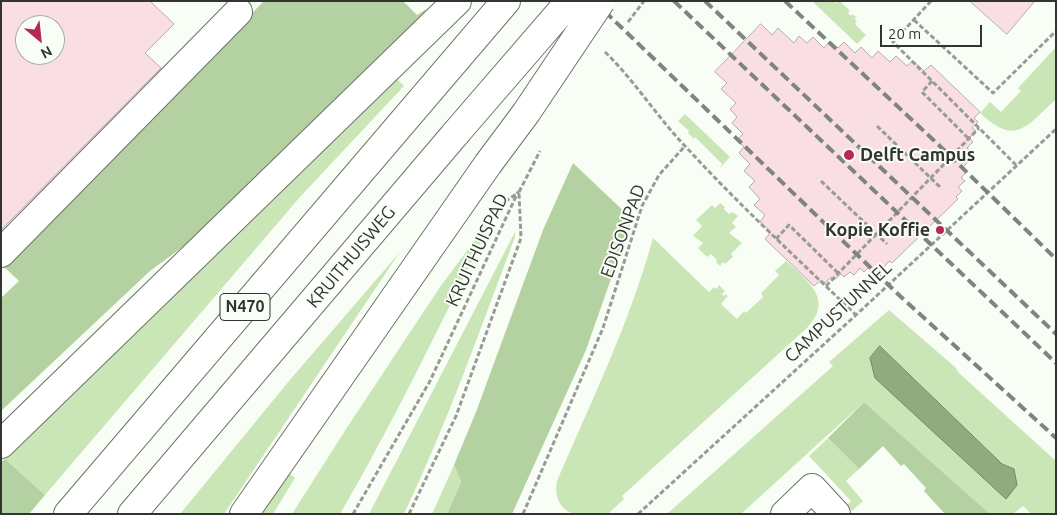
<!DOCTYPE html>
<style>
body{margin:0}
#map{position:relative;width:1057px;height:515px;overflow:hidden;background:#f8fef5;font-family:Ubuntu,sans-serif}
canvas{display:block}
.frame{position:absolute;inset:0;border:2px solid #323431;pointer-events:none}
.north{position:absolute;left:15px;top:15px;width:50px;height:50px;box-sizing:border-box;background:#f8fef5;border:1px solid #a9ada7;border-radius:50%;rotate:152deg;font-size:14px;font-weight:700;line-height:20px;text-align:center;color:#323431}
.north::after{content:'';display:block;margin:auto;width:18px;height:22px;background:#b62858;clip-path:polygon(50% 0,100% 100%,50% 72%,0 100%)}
.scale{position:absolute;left:880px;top:25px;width:102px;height:22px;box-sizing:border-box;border:2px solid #323431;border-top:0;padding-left:6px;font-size:15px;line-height:18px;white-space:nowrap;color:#323431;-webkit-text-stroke:4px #f8fef5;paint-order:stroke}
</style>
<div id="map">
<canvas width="1057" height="515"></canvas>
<div class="frame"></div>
<div class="north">N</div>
<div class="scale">20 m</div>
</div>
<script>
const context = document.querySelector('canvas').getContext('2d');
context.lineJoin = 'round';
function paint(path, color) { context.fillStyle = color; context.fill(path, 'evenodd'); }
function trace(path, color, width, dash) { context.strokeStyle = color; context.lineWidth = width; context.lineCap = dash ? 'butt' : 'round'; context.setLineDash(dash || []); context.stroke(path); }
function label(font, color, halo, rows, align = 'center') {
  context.font = font + ' Ubuntu,sans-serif'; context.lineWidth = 4; context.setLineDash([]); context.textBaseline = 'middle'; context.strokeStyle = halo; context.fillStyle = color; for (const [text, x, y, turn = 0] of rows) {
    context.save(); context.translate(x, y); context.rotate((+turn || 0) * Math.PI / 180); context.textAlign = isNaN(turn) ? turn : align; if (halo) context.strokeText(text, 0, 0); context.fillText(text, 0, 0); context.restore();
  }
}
paint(new Path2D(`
 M812,1H833L835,3L840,1L850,11L848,13L851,16L852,14L856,17L855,19L857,21L855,24L866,35L857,44Z
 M1056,47V99C1027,126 1015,147 980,113L990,102L1001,112L1021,91L1018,88Z
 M396,78L404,86L300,197L45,495L5,459Z
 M685,114L730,157L720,168L722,164L695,137L694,139L688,133L689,131L678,121Z
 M720,203L725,207L724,209L729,214L732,212L738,216L732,223L736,227L729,233L742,243L731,254L733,257L725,264L723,262L720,266L716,262L717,260L711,254L707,257L698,248L703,243L693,236L702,226L696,220L712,205L715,208Z
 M486,225L489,227C441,323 394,421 340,514H292L348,426L440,287Z
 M515,232V237C480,330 447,424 404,514H369Z
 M653,238L709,292L714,287L716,289L719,285L725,291L722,294L724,296L725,294L728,296L721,304L737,319L744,311L746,313L763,297L761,293L779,275L775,271L786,261C807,281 835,299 807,328L622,496L624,499L608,514C598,514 584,515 575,514C559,510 554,495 557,481C591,402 630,322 653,238Z
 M400,252L224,514H180L289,381Z
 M889,310L955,367L959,373L1056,461V514H1031L1023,506L1013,514H990L864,402L741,514H667L833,366L829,362ZM881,346L1002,464L870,358Z
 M828,438L859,469L846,481L863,501L852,511L847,505L851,501L809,456Z
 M454,465L461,482L447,514H432Z
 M288,472L295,478L273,514H258Z`), '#cae6b7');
paint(new Path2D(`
 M264,1H403L417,15L428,8L314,130L196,237L150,271L1,411V298L19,281L2,265Z
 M573,163L632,219L586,350L512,514H447L461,482L454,465L476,412L543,230Z
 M864,402L990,514H945L924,491L926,488L904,464L901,466L883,446L859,469L828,438Z
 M5,459L45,495L29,514H1V462Z`), '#b4d1a1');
const water = new Path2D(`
 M880,346L1002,464L1014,469L1017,485L1006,499L875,378L870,358Z`);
paint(water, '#90ac7d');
trace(water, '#748866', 1);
const building = new Path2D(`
 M1,1H150L174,24L145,53L161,68L1,230ZM25,25H55V55H25Z
 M970,1H1035L1007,34Z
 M761,24L772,35L778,28L794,43L799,36L807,43L813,37L824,48L830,41L838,48L844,42L855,53L861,47L872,58L878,51L890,62L896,56L907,66L913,61L924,71L931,65L980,112L974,118L978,122L972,128L976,131L969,138L973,142L967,148L971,151L965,158L969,161L963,167L967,171L961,178L965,181L958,187L962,191L956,197L958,199L892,263L889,261L884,267L880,263L874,270L870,266L864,272L860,268L854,275L850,272L844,277L841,274L834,280L831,277L825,283L821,280L814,286L765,239L771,232L760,222L765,215L754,205L760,199L749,187L755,181L744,171L750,164L739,153L744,147L737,140L743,134L732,123L737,117L730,109L736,103L721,89L727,83L715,72Z`);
paint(building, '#f9dfe4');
trace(building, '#b6abad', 1);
const minor = new Path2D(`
 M1,253L238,12
 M785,514L812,488L836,514`);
const highway = new Path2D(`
 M1,444L457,1
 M68,514L506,1
 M132,514L456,133
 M244,514L488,164`);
trace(minor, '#6e736b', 30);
trace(highway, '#6e736b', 30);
trace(new Path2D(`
 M931,1L893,42L1016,165
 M914,20L993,93L1056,31
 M605,52C635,81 657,117 686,147C740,206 799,260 856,315
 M932,81L922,92L969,139
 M877,126L941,188
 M821,181L887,244
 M499,206L519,192
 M776,239L789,225L838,273
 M826,286L979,128
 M353,514L430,381L518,192
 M409,514L456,416L521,238L519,193
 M523,514L603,328L642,206L659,175L685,146
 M638,514L856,315L1056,129`), '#989c96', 3, [5, 2.5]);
trace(minor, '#fff', 28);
trace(highway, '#fff', 28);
trace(new Path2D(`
 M594,1L900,296L1056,438
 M674,1L1056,363
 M705,1L1056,334
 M785,1L943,149L1056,259`), '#80847e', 4, [10, 5]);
const highwayBridge = new Path2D(`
 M456,133L570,1
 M488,164L526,113L601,1`);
trace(highwayBridge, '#6e736b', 30, []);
trace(new Path2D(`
 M628,22L644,1
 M519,192L540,151`), '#989c96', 3, [5, 2.5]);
trace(highwayBridge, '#fff', 28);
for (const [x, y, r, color] of [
 [849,155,6,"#b62858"],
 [940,230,5,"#b62858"]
]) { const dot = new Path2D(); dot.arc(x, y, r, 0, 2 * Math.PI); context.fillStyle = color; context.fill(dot); trace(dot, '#f8fef5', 2); }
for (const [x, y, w] of [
 [245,307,50]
]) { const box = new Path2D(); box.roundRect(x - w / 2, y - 13.5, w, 27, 4); context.fillStyle = '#f8fef5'; context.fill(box); trace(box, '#323431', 1); }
label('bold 16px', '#323431', null, [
 ["N470",245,307]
]);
label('bold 18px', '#323431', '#f8fef5', [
 ["Delft Campus",860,155],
 ["Kopie Koffie",930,230,"right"]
], 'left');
label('18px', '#323431', '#f8fef5', [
 ["EDISONPAD",623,231,-70],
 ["KRUITHUISPAD",477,250,-65],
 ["KRUITHUISWEG",351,257,-50],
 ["CAMPUSTUNNEL",838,312,-43]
]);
</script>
